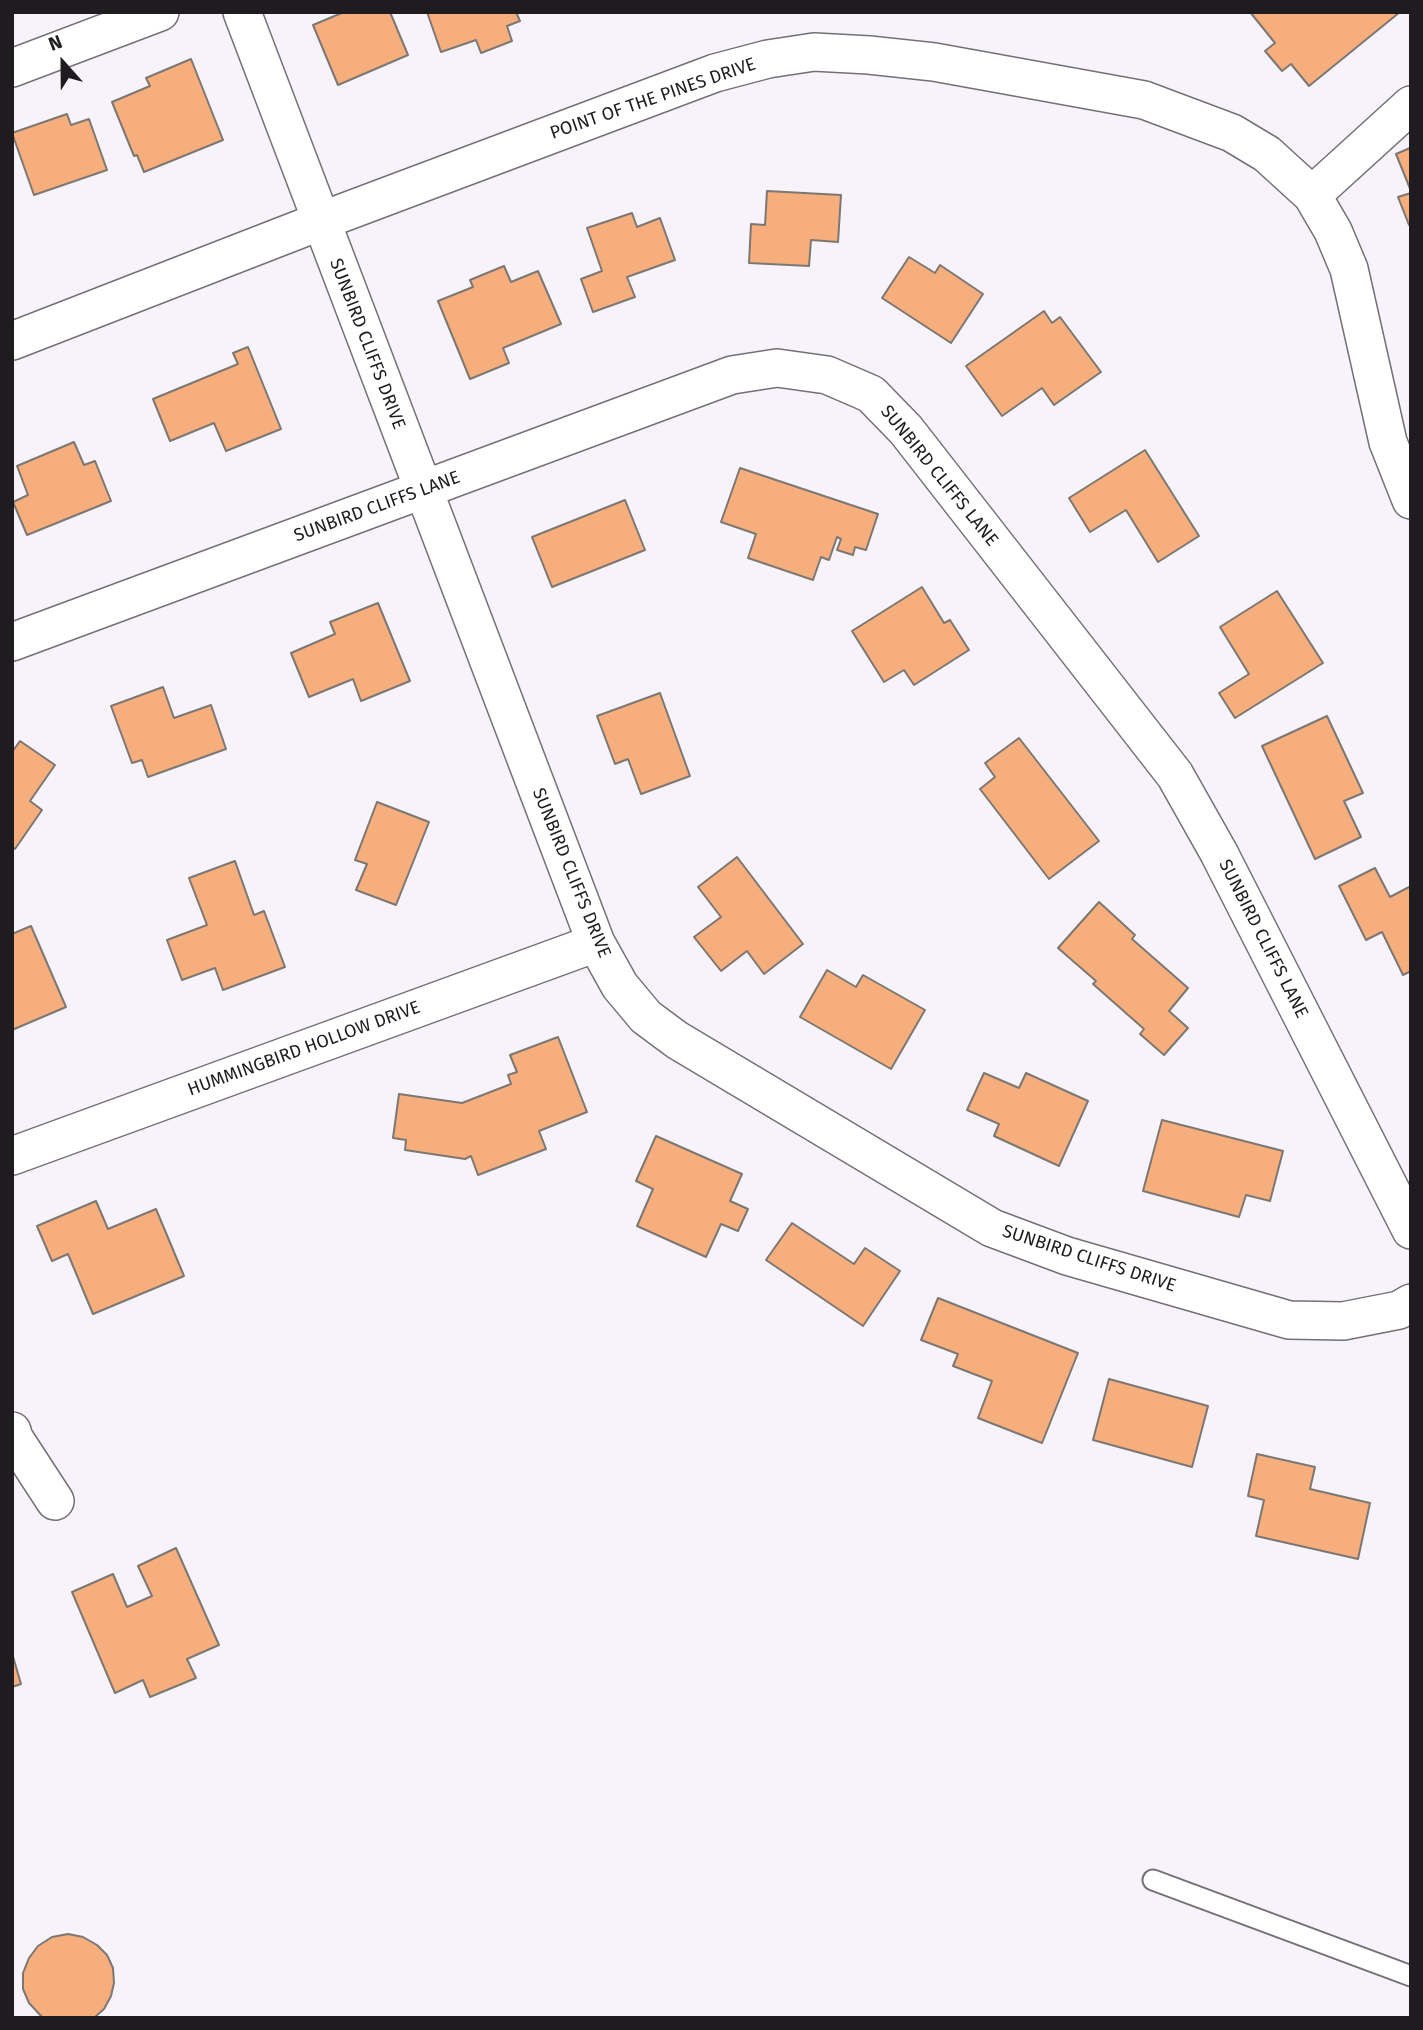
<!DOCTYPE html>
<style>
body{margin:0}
#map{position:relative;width:1423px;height:2030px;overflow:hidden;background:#f7f3fa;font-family:"Fira Sans",sans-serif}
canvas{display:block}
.frame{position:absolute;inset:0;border:14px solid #1e1c1f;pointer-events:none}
.north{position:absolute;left:28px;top:28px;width:70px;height:70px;-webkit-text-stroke:5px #fff;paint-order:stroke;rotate:339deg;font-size:19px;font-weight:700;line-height:28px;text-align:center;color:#1e1c1f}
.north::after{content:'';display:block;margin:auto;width:24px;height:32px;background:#1e1c1f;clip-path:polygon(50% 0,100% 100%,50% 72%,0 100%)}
</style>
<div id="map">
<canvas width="1423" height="2030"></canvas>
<div class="frame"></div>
<div class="north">N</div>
</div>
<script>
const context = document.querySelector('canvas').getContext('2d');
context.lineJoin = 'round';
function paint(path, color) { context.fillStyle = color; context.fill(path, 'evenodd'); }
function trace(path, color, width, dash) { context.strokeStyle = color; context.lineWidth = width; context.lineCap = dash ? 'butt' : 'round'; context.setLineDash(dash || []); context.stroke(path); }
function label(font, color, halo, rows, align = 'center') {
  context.font = font + ' "Fira Sans",sans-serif'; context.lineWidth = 7; context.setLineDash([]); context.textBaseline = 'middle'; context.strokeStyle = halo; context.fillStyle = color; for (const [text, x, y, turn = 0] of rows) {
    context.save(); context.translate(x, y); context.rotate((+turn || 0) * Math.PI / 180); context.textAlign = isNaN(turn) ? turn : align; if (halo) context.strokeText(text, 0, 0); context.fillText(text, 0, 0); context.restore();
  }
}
const building = new Path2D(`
 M344,12H390L408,55L338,85L313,25Z
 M427,12H516L520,21L507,26L512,41L481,53L476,40L441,52Z
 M1250,12H1400L1309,86L1291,64L1282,71L1265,51L1275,43Z
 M191,59L223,140L144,172L137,155L134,156L112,102L150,86L146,78Z
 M67,114L71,125L89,119L107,170L34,195L12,133Z
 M1410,148L1411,149V191L1396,154Z
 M767,191L841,195L838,242L811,240L809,266L749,263L751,224L765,225Z
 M1411,193V225H1409L1398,197Z
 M632,213L637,227L660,218L675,260L627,277L635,297L593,312L581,279L602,271L587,228Z
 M909,257L935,273L940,265L983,294L951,343L882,298Z
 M504,266L511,282L538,271L561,324L503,348L509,363L470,379L438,301L473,287L470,280Z
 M1044,311L1052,323L1060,317L1101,372L1054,405L1042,388L1002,416L966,366Z
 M248,347L281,429L226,451L214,423L170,441L153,399L238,364L233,353Z
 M74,442L84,465L95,461L111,501L27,535L13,502L28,495L17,466Z
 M1145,450L1199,536L1158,562L1126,510L1090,532L1069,498Z
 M740,468L878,514L866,550L855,547L853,555L837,550L841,539L837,537L829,560L821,557L813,580L748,558L756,534L721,522Z
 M625,500L645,550L552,587L532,537Z
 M922,587L944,623L950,620L969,650L914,685L904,670L884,682L852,631Z
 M1277,591L1323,663L1235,718L1219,693L1249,674L1220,627Z
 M378,603L410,681L361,701L353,679L309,697L291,653L335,634L330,622Z
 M163,687L174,718L211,705L226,749L148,777L142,760L132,763L111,706Z
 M660,693L690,776L641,794L628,759L615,764L597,716Z
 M1327,716L1363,793L1344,801L1361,837L1315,859L1262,746Z
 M1019,738L1099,841L1049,879L980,789L995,777L985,763Z
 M20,741L55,765L30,801L42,810L15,849L12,847V752Z
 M377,802L429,822L396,905L356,890L367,864L355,860Z
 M737,857L803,944L764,974L747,951L721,971L694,937L721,917L698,887Z
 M235,861L254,915L264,911L285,967L223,990L215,968L182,980L167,940L207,925L189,878Z
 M1375,868L1390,897L1411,886V971L1403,975L1382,932L1366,940L1339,886Z
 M1099,902L1135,935L1132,939L1188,988L1169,1011L1188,1028L1164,1055L1140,1034L1144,1029L1093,984L1096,981L1058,948Z
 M31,926L66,1007L12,1030V934Z
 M827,970L856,987L863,975L925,1010L891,1069L800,1017Z
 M558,1037L587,1112L539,1131L546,1149L478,1175L471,1156L465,1159L405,1150L406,1140L393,1138L399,1094L462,1103L511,1084L508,1075L517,1072L510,1055Z
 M984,1073L1019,1088L1026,1073L1088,1101L1059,1166L994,1136L999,1124L967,1110Z
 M1162,1120L1283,1151L1270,1201L1246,1195L1239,1217L1143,1191Z
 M656,1136L742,1174L730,1201L748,1209L738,1231L721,1224L706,1257L637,1226L653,1189L636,1181Z
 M96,1201L108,1229L156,1209L184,1276L93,1314L68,1254L52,1261L37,1226Z
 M792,1223L854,1264L865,1248L900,1271L863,1326L766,1260Z
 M938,1298L1078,1353L1042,1443L978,1418L992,1381L953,1366L958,1354L921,1340Z
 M1109,1379L1208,1406L1192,1467L1093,1440Z
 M1257,1454L1315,1467L1310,1489L1370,1503L1358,1559L1256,1536L1264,1500L1248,1496Z
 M176,1548L219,1645L187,1659L196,1678L150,1697L143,1680L115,1693L72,1592L113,1574L127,1607L152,1596L138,1566Z
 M12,1653L21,1684L12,1687Z
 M68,1934L83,1937L97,1945L107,1955L113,1968L114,1983L111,1996L104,2009L94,2018H43L29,2003L23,1989V1973L29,1958L38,1946L52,1937Z`);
paint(building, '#f7ae7d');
trace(building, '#7d7773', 2);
const lane = new Path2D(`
 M1153,1880L1411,1976`);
const street = new Path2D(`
 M242,12L596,943L620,986L646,1017L677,1040L992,1228L1067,1256L1289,1320L1343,1321L1399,1310L1411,1303
 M12,68L160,12
 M1312,195L1411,105
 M12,341L321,221L715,73L768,59L814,52L869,55L934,62L1144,100L1232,133L1267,154L1312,195L1333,231L1349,269L1388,442L1411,500
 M12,642L732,375L777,368L827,375L871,394L906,430L1175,775L1219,853L1411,1230
 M12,1156L596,943
 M12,1431L14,1438L55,1501`);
trace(lane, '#747076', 23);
trace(street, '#747076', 40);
trace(lane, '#fff', 19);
trace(street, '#fff', 37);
label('18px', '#1e1c1f', '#fff', [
 ["POINT OF THE PINES DRIVE",653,99,-19],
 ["SUNBIRD CLIFFS DRIVE",367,344,69],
 ["SUNBIRD CLIFFS LANE",939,476,51],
 ["SUNBIRD CLIFFS LANE",377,507,-20],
 ["SUNBIRD CLIFFS DRIVE",571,873,68],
 ["SUNBIRD CLIFFS LANE",1263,939,63],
 ["HUMMINGBIRD HOLLOW DRIVE",304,1049,-20],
 ["SUNBIRD CLIFFS DRIVE",1089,1259,18]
]);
</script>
